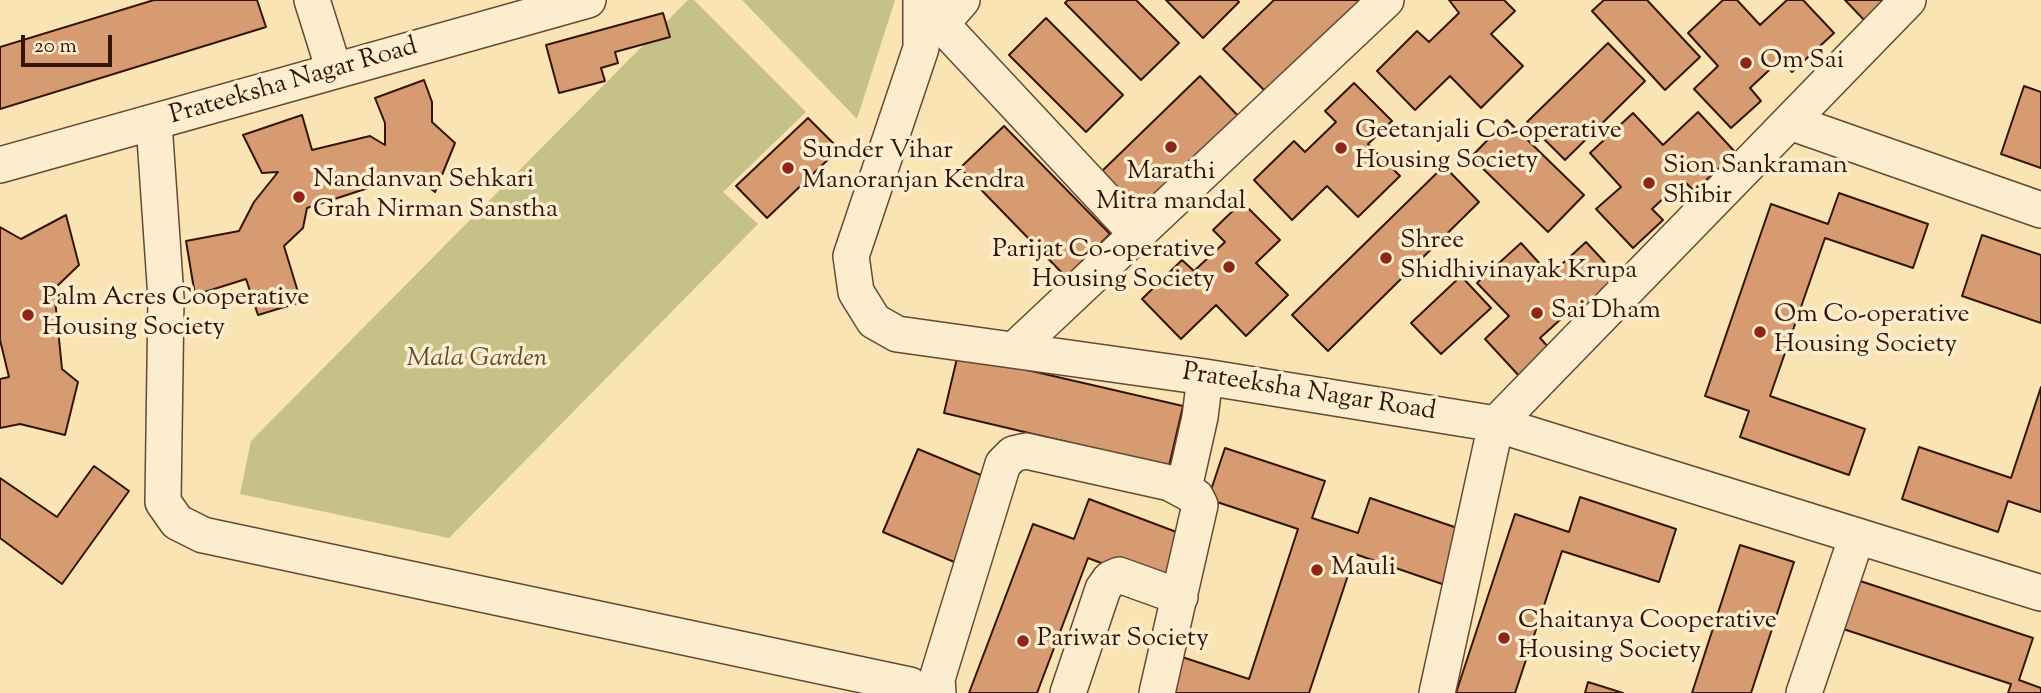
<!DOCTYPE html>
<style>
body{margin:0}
#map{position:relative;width:2041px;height:693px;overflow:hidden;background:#fae4b3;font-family:"Sorts Mill Goudy",serif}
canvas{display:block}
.scale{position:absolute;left:21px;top:35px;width:91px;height:32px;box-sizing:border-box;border:4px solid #35150a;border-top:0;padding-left:9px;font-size:21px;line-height:24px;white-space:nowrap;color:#35150a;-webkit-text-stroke:5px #fcedce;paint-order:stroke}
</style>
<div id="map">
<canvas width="2041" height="693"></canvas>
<div class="scale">20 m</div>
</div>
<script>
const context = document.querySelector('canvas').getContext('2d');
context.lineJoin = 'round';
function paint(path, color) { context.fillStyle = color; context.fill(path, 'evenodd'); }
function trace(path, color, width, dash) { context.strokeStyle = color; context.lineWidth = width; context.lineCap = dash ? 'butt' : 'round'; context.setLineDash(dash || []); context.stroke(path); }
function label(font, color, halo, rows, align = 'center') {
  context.font = font + ' "Sorts Mill Goudy",serif'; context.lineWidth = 7; context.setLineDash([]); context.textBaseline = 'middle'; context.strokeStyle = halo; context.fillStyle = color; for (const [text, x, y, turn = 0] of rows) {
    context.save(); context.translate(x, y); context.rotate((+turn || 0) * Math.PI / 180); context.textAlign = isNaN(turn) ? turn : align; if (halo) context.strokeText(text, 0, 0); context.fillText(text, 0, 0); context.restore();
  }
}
paint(new Path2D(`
 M688,0H694L806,112L723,192L758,224L449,538L240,494L251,441Z
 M742,0H895L857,119Z`), '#c6c187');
const building = new Path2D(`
 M154,0H257L266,27L0,109V47Z
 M1068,0H1136L1179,43L1141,80L1065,3Z
 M1166,0H1237L1239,2L1203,38Z
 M1274,0H1361L1266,92L1223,49Z
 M1504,0L1515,11L1491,34L1523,66L1481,108L1450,76L1415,110L1377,71L1417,31L1429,42L1459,13L1449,0Z
 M1604,0H1647L1700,57L1665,90L1592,11Z
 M1723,0H1737L1760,25L1787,0H1803L1834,33L1792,72L1781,59L1750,88L1761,101L1731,128L1694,89L1718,66L1688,33Z
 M1845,0H1890L1866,22Z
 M663,13L670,37L615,52L618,63L601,68L605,81L559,93L546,45Z
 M1046,18L1123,95L1086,132L1009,55Z
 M1608,43L1645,81L1565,160L1527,122Z
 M1200,76L1242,120L1142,217L1099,174Z
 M424,80L432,102V122L455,143L435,192L411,174L307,208L303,228L284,246L301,302L258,315L246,279L195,295L186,241L239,231L254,202L278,172L262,173L243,135L302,115L312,150L370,136L385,145V123L375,98Z
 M1354,83L1392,121L1368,144L1400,176L1358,217L1327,186L1292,220L1254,180L1294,141L1305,152L1336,122L1325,111Z
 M2024,86L2041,92V168L2001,154Z
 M1698,112L1736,153L1694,191L1683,180L1652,209L1663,220L1633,248L1596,209L1621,187L1590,153L1633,113L1663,145Z
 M808,118L839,149L767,218L736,186Z
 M1507,120L1584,195L1548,232L1471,157Z
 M1004,126L1110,234L1066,277L960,168Z
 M1444,166L1479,202L1328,351L1292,315Z
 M1839,193L1928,224L1913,268L1825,238L1770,396L1865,429L1849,475L1740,437L1749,411L1705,396L1771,204L1828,224Z
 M1242,202L1280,240L1256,263L1288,295L1246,336L1216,305L1181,339L1142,299L1182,260L1194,271L1225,242L1213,230Z
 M66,215L79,265L54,289L62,369L78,382L65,435L20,424L0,428V379L9,377L0,340V227L21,239Z
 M1982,235L2041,255V323L1962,296Z
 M1586,242L1624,283L1583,321L1572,309L1540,338L1551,350L1521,378L1485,339L1509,316L1477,283L1521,243L1550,275Z
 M1461,276L1491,308L1441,354L1411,323Z
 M958,354L1183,406L1169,466L944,413Z
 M2041,387V512L2008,501L1998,532L1902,499L1919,447L2011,478Z
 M1225,448L1325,481L1312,518L1358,533L1370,498L1466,531L1448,586L1355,554L1309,693H1172L1182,657L1249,679L1298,529L1208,499Z
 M918,449L993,480L959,564L883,532Z
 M94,466L129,491L62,584L0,538V478L57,517Z
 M1580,497L1676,529L1659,582L1562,551L1515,693H1456L1515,514L1569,532Z
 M1089,499L1187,536L1167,588L1088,558L1037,693H969L1033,524L1074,539Z
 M1740,545L1794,562L1751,693H1692Z
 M1848,577L2033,638L2019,680L2041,688V693H2008L2011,684L1831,625Z
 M1588,682L1623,693H1585Z`);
paint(building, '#d79b71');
trace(building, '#35150a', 2);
const minor = new Path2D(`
 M312,0L334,70
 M921,0V48L851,256L856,292L874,321L897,334L1205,377L1496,424L1908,0
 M941,24L1138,235
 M923,29L941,24L962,0
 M1790,122L2041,210
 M154,123L166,298L163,502L177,522L203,535L910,685L909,693
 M0,165L588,0
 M1014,350L1386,0
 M1184,488L1200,417L1205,377
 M938,693L937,679L1003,464L1013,454L1026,451L1170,483L1196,497L1200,505L1157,693
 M1068,693L1103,589L1110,579L1119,575L1180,597
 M1437,693L1496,424L2041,593
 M1804,693L1857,536`);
trace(minor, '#664934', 38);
trace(minor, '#fcedce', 35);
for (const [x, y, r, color] of [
 [1746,63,7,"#8f2418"],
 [1171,147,7,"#8f2418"],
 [1341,148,7,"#8f2418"],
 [788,168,7,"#8f2418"],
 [1649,183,7,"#8f2418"],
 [299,197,7,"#8f2418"],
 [1386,258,7,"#8f2418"],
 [1229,267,7,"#8f2418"],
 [1537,313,7,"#8f2418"],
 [28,315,7,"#8f2418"],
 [1760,332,7,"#8f2418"],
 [1317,570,7,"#8f2418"],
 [1504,638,7,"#8f2418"],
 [1023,641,7,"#8f2418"]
]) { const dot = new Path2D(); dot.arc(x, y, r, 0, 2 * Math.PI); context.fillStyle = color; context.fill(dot); trace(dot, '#fcedce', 2.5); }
label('26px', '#35150a', '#fcedce', [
 ["Om Sai",1760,63],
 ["Geetanjali Co-operative",1355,133],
 ["Housing Society",1355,163],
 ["Sunder Vihar",802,153],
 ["Manoranjan Kendra",802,183],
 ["Sion Sankraman",1663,168],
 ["Shibir",1663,198],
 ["Marathi",1171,174,"center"],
 ["Mitra mandal",1171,204,"center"],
 ["Nandanvan Sehkari",313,182],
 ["Grah Nirman Sanstha",313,212],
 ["Shree",1400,243],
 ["Shidhivinayak Krupa",1400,273],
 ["Parijat Co-operative",1215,252,"right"],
 ["Housing Society",1215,282,"right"],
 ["Palm Acres Cooperative",42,300],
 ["Housing Society",42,330],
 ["Sai Dham",1551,313],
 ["Om Co-operative",1774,317],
 ["Housing Society",1774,347],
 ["Mauli",1331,570],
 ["Chaitanya Cooperative",1518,623],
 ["Housing Society",1518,653],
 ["Pariwar Society",1037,641]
], 'left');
label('26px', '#35150a', '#fcedce', [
 ["Prateeksha Nagar Road",294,83,-16],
 ["Prateeksha Nagar Road",1309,394,9]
]);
label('italic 26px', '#604930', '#fcedce', [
 ["Mala Garden",477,361]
]);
</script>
